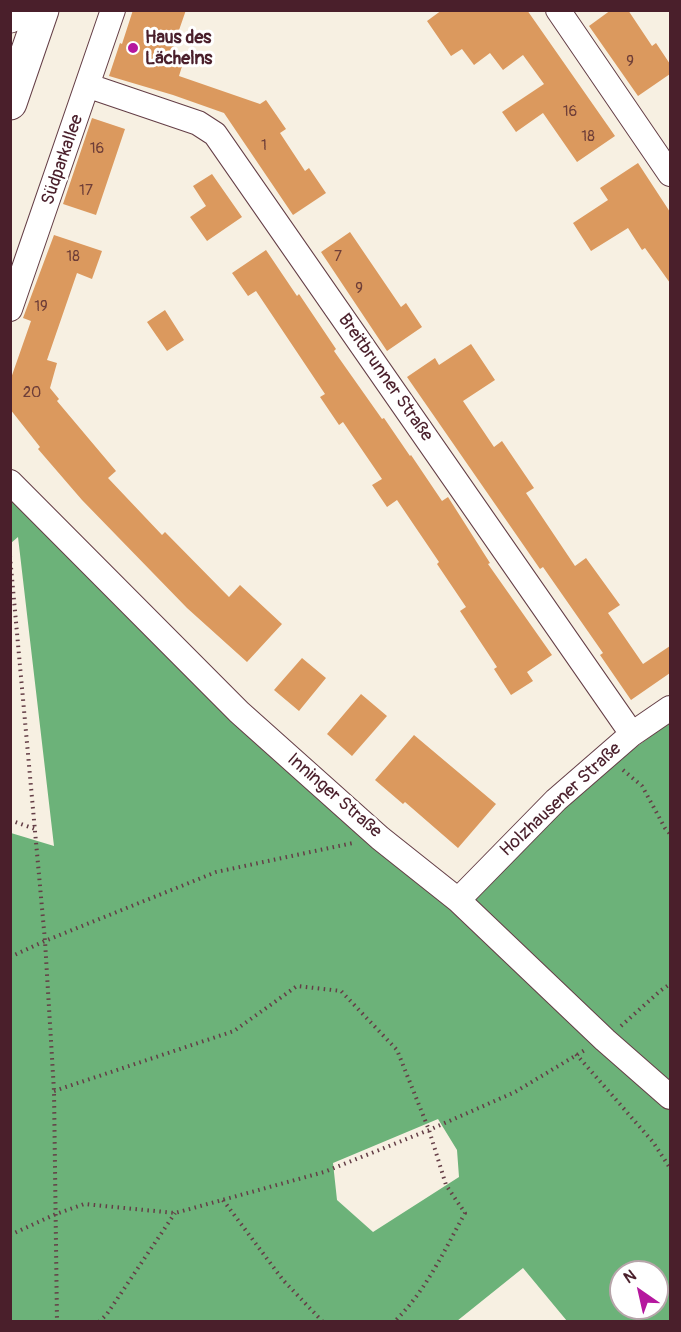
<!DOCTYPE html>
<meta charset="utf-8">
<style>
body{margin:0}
#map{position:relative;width:681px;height:1332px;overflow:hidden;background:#f7f0e2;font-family:Pangolin,sans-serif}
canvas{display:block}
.frame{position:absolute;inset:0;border:12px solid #4a1f2b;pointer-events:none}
.north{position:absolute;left:609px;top:1260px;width:60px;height:60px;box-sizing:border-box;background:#fff;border:2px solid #b7a5aa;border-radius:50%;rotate:326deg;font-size:16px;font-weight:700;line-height:24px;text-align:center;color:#4a1f2b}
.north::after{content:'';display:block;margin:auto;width:21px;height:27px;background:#b5179e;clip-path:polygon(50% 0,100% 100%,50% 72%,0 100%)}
</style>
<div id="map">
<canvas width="681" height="1332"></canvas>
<div class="frame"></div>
<div class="north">N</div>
</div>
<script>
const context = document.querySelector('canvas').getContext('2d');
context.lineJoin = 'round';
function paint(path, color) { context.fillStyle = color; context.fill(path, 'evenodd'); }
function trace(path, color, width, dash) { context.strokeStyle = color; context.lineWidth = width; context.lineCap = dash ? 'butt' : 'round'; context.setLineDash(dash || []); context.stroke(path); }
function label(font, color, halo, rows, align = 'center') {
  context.font = font + ' Pangolin,sans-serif'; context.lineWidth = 6; context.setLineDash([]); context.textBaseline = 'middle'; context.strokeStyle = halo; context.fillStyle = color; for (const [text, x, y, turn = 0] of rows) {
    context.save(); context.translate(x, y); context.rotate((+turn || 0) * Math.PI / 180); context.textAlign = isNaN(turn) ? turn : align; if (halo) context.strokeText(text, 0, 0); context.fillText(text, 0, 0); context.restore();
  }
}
paint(new Path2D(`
 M11,495L252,739L454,913C523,846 590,776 670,723V1321H567L523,1268L457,1321H11V833L54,846L18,537L11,543ZM438,1119L457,1150L459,1177L373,1232L337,1200L333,1163ZM621,1272H657V1308H621Z`), '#6cb279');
paint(new Path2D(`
 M133,10H186L169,59L183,63L179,76L260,104L266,100L286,129L280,133L305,171L309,168L326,193L293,215L224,113L173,95L109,76L120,43L122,44Z
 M442,10H527L615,136L577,162L543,113L516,132L502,112L544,84L523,55L503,70L490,53L474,65L462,49L451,56L427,21Z
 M611,10H628L652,46L656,43L670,64V74L638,96L589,26Z
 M92,118L125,129L96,215L63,204Z
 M638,163L670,212V283L645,248L642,250L628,228L591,251L573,223L608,200L600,188Z
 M212,174L242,217L207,241L190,217L206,206L193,186Z
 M350,232L401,307L406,303L422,327L387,351L321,252Z
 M54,235L102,251L92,279L77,273L47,360L57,363L50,388L59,399L57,401L116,471L108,478L162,535L165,532L229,597L240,585L282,624L247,662L187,608L82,500L38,449L40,447L10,409V381L31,321L23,318Z
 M266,250L297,296L299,294L336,349L334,351L382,419L384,418L410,456L411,455L442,501L448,497L490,563L488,564L552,655L527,672L533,681L511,695L494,669L497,667L460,611L466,607L437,564L439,562L397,500L387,507L372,485L382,479L343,422L339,425L320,397L325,394L256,291L248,296L232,273Z
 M165,310L184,340L167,351L147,322Z
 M471,344L495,380L463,401L494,447L502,441L534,488L526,493L575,566L586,558L620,605L608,613L643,664L670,646V673L631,700L600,655L603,653L543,567L540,569L407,377L435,358L439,365Z
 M302,658L326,678L299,711L274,690Z
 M361,694L387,716L352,756L327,734Z
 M414,735L496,804L458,848L405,802L403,804L375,780Z`), '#db995e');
const minor = new Path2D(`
 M558,10L670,174
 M89,86L198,123L215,134L632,734
 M10,309L113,10
 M10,482L239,712L380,838L458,900L605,1040L670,1097
 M458,900L556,800L632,734L670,708`);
const highway = new Path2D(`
 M10,16L13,10
 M10,103L42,10`);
trace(minor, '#643e46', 26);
trace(highway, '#643e46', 35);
trace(new Path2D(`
 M10,556L45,941L54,1091L57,1322
 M623,770L642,786L665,828L670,834
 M10,820L35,829
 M10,957L45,941L216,872L353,843
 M621,1026L660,991L670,984
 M576,1054L653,1142L670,1168
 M54,1091L234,1031L297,986L341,991L397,1050L429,1130L446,1185L465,1213C444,1251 426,1291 394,1322
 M223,1200L283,1280L323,1322
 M10,1235L56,1214L84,1204L175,1213L324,1172L429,1130L515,1092L585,1050
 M99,1322L107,1314L175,1213`), '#643e46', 4, [1.5, 4.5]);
trace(minor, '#fff', 24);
trace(highway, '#fff', 33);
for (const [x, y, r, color] of [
 [133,48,6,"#b5179e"]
]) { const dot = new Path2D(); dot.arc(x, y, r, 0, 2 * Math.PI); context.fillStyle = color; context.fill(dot); trace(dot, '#fff', 2); }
label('15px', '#6e3e38', null, [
 ["9",630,62],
 ["16",570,112],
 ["18",588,137],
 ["1",264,146],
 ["16",97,149],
 ["17",86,191],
 ["18",73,257],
 ["7",338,257],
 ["9",359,289],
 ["19",41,307],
 ["20",32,393]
]);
label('bold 18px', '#4a1f2b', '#fff', [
 ["Haus des",145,38],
 ["Lächelns",145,59]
], 'left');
label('18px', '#4a1f2b', '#fff', [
 ["Südparkallee",63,160,-71],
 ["Breitbrunner Straße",385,378,55],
 ["Inninger Straße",334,796,41],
 ["Holzhausener Straße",561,800,-43]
]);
</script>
